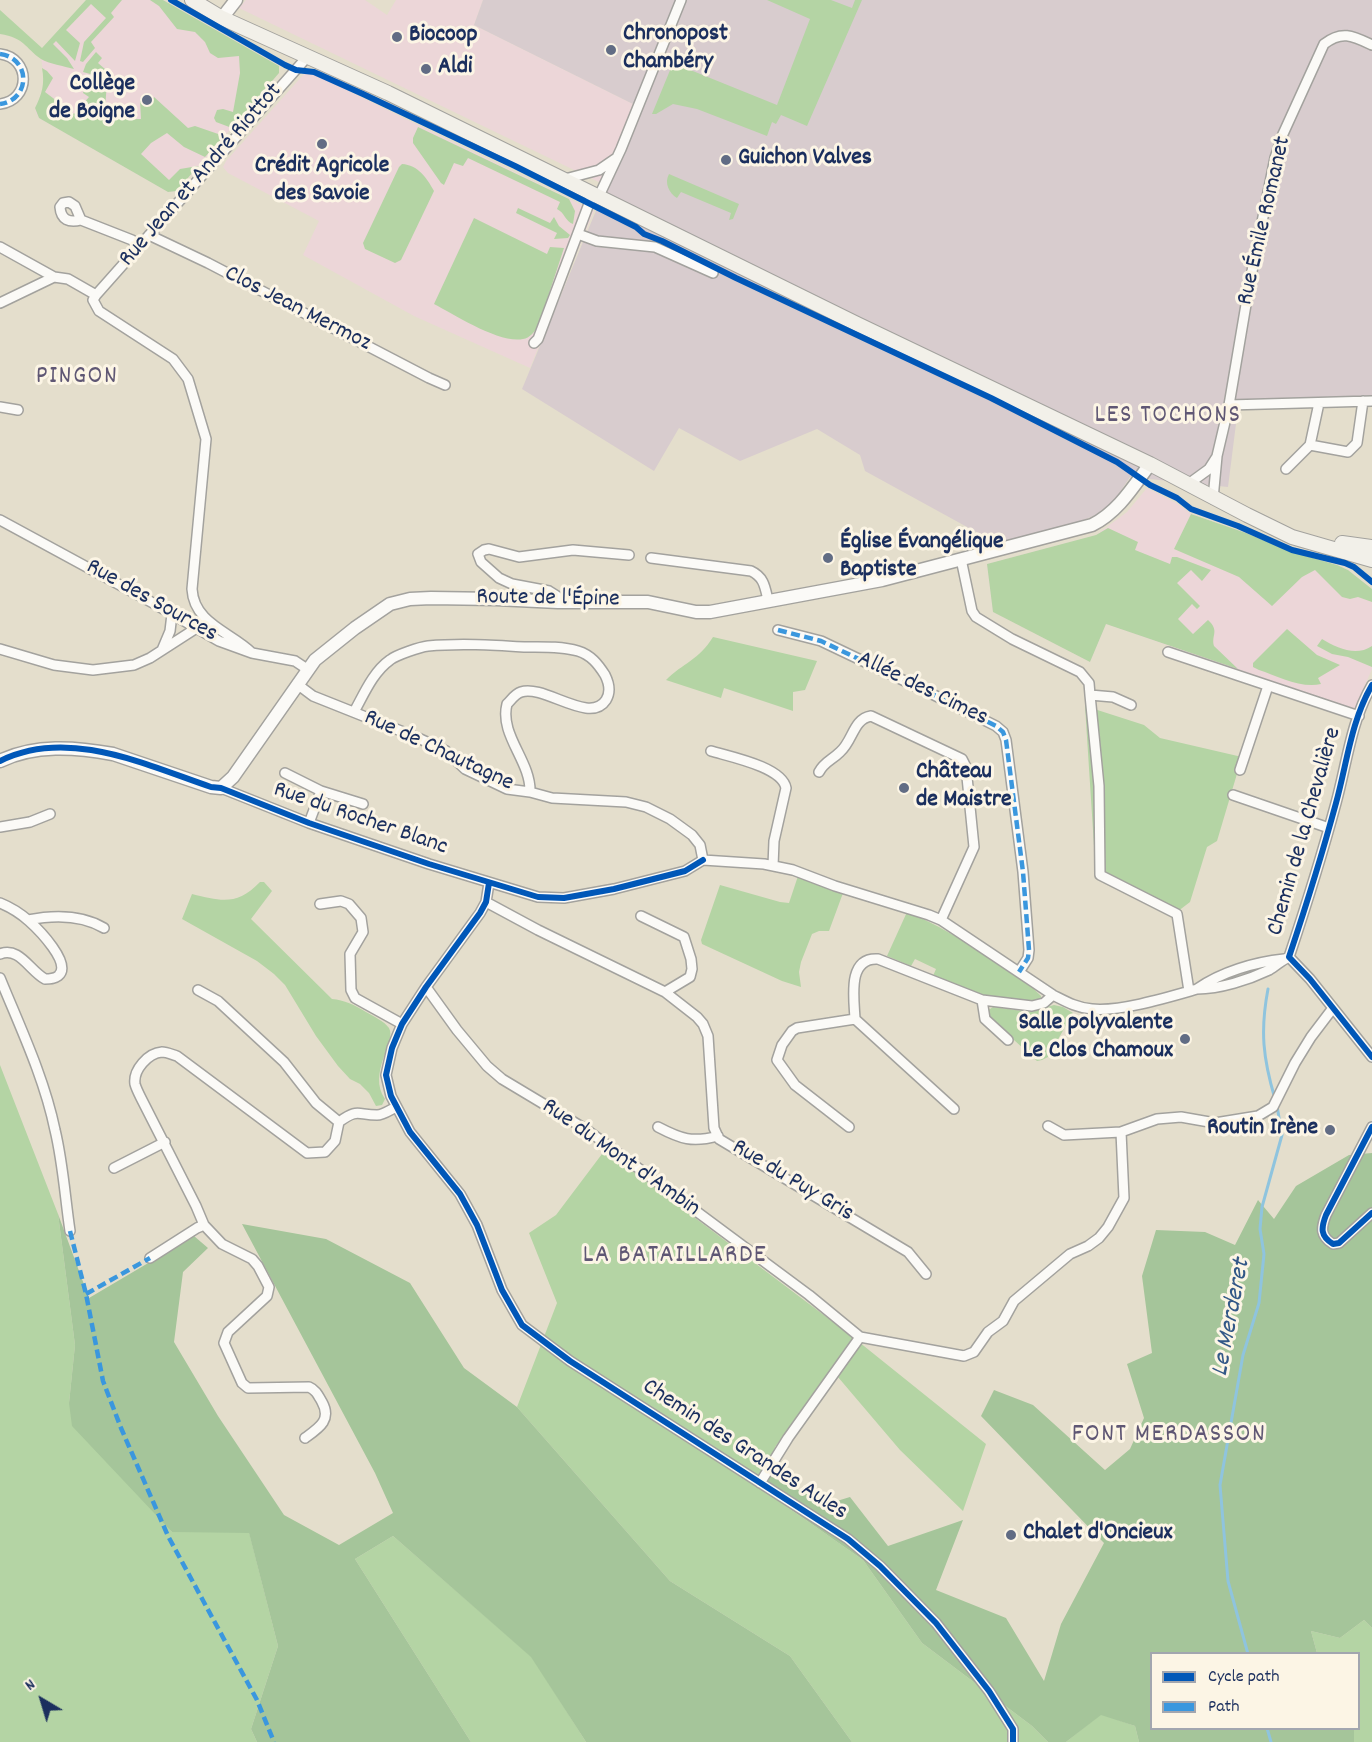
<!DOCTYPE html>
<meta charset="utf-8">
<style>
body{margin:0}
#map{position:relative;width:1372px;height:1742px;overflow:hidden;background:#e4decc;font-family:Dekko,sans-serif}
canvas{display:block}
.legend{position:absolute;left:1150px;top:1652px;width:210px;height:78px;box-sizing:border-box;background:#fcf5e5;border:2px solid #a2a6af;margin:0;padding:8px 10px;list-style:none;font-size:18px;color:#1b2f5e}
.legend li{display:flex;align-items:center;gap:12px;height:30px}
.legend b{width:30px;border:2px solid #a2a6af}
.north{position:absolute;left:12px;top:1670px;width:60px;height:60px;-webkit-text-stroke:4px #fcf5e5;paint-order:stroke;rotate:322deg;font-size:16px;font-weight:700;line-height:24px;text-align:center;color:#1b2f5e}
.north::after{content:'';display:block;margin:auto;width:21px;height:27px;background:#1b2f5e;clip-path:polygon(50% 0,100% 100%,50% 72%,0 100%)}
</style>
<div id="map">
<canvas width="1372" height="1742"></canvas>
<ul class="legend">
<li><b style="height:8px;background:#0057b8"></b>Cycle path</li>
<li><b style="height:8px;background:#3a97de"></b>Path</li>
</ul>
<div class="north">N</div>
</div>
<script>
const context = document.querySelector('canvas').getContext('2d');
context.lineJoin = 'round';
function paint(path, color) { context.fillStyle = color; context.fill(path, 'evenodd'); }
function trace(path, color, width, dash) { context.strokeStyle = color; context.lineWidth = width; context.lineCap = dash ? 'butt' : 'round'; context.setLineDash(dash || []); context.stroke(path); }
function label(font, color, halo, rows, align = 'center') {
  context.font = font + ' Dekko,sans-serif'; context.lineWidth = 6; context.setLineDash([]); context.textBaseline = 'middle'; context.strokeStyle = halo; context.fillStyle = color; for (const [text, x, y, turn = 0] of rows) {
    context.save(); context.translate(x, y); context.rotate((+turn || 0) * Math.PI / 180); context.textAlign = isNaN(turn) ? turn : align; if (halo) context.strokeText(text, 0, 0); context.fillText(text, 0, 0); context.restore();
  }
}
paint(new Path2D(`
 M94,0H163L279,66V73L177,191L168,192L39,118L36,113L35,108L42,93L44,78L41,57Z
 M246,0H365L387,15L396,0H483L474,25L639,107L605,185L239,8Z
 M312,73L594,211L530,368L414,316L303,255L319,221L228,173L223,167L226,161L304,74Z
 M1147,488L1178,504L1191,514L1246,533L1292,552L1337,565L1348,570L1372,589V669L1354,710L1106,624L1090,662L993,612L987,564L1096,535L1127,512Z`), '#ecd6d8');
paint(new Path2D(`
 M483,0H1372V403L1238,408L1228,487L1130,477L1114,501L1096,515L1070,525L984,546L978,533L865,471L860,455L817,429L740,461L679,428L654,471L522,389L639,107L474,25Z`), '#d8ccce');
paint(new Path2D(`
 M86,0H122L111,13L114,17L91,42L95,48L83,62L80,61L84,42L106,18L91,4L66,30L80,43L75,61L56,41L53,44L67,58L74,69C64,66 49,64 41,59C24,47 25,38 0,34V10L42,48Z
 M150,0H163L279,66V73L232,128L216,122L214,118L217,110L223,109L233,112L240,73L239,56L218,58L210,53L205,42L195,32L177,29L159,6Z
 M767,0H831L852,8L855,0H862L807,126L781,115L776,124L772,122L767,136L697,109L673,104L656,114H652L673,63L777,105L810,19Z
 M96,52L102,58L98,63L121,83L117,85L107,81L105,110L116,119H141L140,100L147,106L154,97L188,128L195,126L224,136L205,157L184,147L167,133L151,143L141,154L169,180L180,169L198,166L177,191L168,192L39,118L35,108C42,94 45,84 42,68L47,71L53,78L45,92L74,114L89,97L83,93L84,89L77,88L72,84L82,78L99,82L106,81L101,77L83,72L86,64Z
 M418,127L569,199L575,211L573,224C565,221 565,213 557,209L560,202L468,158L463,166L454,163L444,185L441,183L413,143V138Z
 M402,164C418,165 427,178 434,191L401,260L395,263L365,249L363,243L399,167Z
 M669,174L739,204L733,219L729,220L731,213L681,192L677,198C669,193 664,183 669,174Z
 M518,208L550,223L554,217L559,226L570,235L568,238L554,239L557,233L516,213Z
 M474,218L547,254L550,247L564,248L538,327C534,332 530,338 523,339C500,344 455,315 434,304Z
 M1191,514L1246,533L1292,552L1337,565L1348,570L1372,589V602L1358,597L1350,599L1342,597L1315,570L1302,577L1272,606L1239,577L1174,549Z
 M1108,528L1138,542L1135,550L1170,564L1172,557H1177L1211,570L1202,581L1191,570L1177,583L1200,606L1197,609L1192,604L1178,619L1193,634L1208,620C1220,631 1211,635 1214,646L1238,669L1106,624L1090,662L993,612L987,564L1096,535Z
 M1287,629L1317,655L1340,665L1318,678L1321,684C1302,689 1277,676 1259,670L1253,667V663Z
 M713,637L817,661L805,690L793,692V711L724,688L721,698L666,680C683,663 699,660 713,637Z
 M1322,639C1337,648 1356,657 1372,646V667L1348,657L1332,654L1317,646Z
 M1085,706L1144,725L1160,738L1242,757L1217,841L1207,847L1190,902L1173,915L1096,877Z
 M798,876L843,893L829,931H819L812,934L801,962L799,972L801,987L782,981L702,944L701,940L720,885L780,902L789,903Z
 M260,882H264L272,891L251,919L332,999C344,1000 355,1005 366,1012C373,1016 384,1021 389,1028C397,1041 367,1073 385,1099L382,1105L376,1106L369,1093L360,1084L350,1079L338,1066L316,1036L285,985L274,974L257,961L182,919L192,894C221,901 237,906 260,882Z
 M907,912C937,924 962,940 989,957C1007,969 1026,980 1041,996V999L1033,1001L983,995L933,976L936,969L915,959L911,966L887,956Z
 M1054,1005L1063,1007L1073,1013L1048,1057L1042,1060L1037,1061L991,1019L987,1011L993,1007L1031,1012Z
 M0,1065L58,1214L75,1345L69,1403L172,1532H249L278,1646L251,1729L257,1742H0Z
 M605,1150L849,1334L986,1444L963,1511L900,1450L832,1370L775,1447L770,1476L760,1488L863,1560L922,1643L1032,1726L1048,1742H852L790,1656L670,1581L517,1407L557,1303L529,1233L556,1215Z
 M393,1536L532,1657L586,1742H471L355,1559Z
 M1364,1620L1372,1628V1742H1354V1729L1358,1728V1654L1317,1653L1311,1631L1340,1638Z
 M1101,1714L1135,1726L1139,1742H1066Z`), '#b4d4a4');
paint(new Path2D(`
 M1372,1153V1628L1364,1620L1340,1638L1311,1631L1317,1653L1152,1654V1728L1354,1729V1742H1139L1135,1726L1101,1715L1066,1742H1048L1032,1726L922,1643L863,1560L760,1488L770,1476L827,1504L850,1497L888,1546L963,1520L936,1590L1006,1618L1044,1681L1061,1624L1104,1543L981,1416L994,1390L1033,1405L1105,1470L1130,1449L1144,1418L1127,1364L1152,1353L1142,1276L1156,1230L1205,1232L1235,1245L1258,1200L1274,1219L1296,1186L1349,1155Z
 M58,1214L89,1298L194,1236L208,1248L183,1272L174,1342L218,1416L284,1515L339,1545L393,1513L375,1473L242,1224L326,1239L410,1283L464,1368L517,1407L670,1581L790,1656L852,1742H586L531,1657L393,1536L355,1559L471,1742H257L251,1729L278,1646L249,1533L172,1532L72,1426L69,1403L75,1345Z`), '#a5c59a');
trace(new Path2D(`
 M1268,989C1260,1031 1263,1058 1275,1099
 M1248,1654L1228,1581L1220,1485L1243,1355L1259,1303L1264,1254L1260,1229L1262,1207L1282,1135L1277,1106
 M1267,1728L1271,1742`), '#8fc4de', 3);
const minor = new Path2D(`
 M0,54C31,58 31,100 0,104
 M565,179L599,170L615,159
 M599,196L621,149L681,0
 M81,220C69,223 61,220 60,207L63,203L69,202L75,206L81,220L132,240L139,247
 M578,234L597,241L655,247L713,273
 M149,235L208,263L429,378L445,385
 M0,247L54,277L68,279L96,295L93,300L99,311L173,359L188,379L206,439L192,589C194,624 231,632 252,653
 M96,295L308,56
 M0,303L54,277
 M534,343L538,339L593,193
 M1229,405L1372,401
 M0,407L18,410
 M1310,445L1348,452L1357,443L1363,401
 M1286,469L1310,445L1319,403
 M1187,485L1209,469L1216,458
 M1213,499L1217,456L1229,405L1250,281L1275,158L1283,134L1324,44C1342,30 1353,36 1372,45
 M0,520L153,603L219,641L252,653L295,661L307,669
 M651,558L751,571C764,577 765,587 768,600
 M961,559L972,611L976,617L1012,639L1080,672L1089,683L1090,695
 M558,602L557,596L549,591L512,584L499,578L481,562L478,554L484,550L489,549L519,557L573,550L629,555
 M778,630L821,641L930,693L996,726L1003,732L1006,740L1023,872L1029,950L1028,958L1019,972
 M0,649L54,665L93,670L134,665L150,658L195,629
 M162,650L170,631L172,614
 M1168,652L1359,716
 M297,684L313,696L416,737L446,751L465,769L507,789L530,792L552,798L626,802L646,807L670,819L692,835L700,845L703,860
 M1131,705L1113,697L1090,695L1099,786L1100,875L1177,914L1189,991
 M354,712C364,694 373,672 390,660C396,655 420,647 428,646C460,643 492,645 524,647C541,647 561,646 578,651C591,655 598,664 605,675C609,683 611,692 606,700C590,725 544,684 521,692C515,694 512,699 507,704C499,735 531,761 530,792
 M711,751C731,757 782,767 786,788L774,841L773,866
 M1240,770L1268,686
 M819,772C824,762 832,760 840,752C853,741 853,719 871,716L962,759L966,767L974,847L941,920
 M285,773L321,791L363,804
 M221,788L309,823L429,864L538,897L564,898L614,889L685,871L703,860L764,864L793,870L835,886L929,915L941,920L1053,995C1065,1001 1077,1008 1092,1009C1120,1012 1169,997 1197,989C1220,989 1248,980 1269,970C1276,966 1282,960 1289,957
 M1233,795L1329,828
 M309,823L321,791
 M0,827L30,822L50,814
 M489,883L486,902L480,913L426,987L402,1024L392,1048L386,1075L391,1096L410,1132L460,1194L477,1225L502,1290L522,1325L570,1361L848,1539L880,1566L936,1623L989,1691L1013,1729V1742
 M486,902L538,930L665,992L697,1017L703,1024L708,1036L714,1128L719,1139L908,1252L926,1274
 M0,903C10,907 21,914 29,921C38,929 73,964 58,976C54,979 50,979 45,979C30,971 19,946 0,954
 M320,904L341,901L349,904L361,918L363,932L350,954L351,990L355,998L402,1024
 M641,916L684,937L691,959L692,969L690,977L665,992
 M28,920C53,915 82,915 104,928
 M1289,957C1306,906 1322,855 1336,803C1347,763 1351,721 1372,685
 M1289,957L1310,979L1372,1057
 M0,978C20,1027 44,1077 55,1130C63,1163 65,1197 70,1231
 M426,987L457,1030L487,1066L502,1079L587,1130L809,1295L860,1337L964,1356L974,1352L988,1332L1003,1321L1014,1301L1070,1254L1088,1246L1099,1238L1108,1227L1124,1198L1121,1132L1157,1119L1181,1117L1215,1123L1258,1116L1273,1107L1295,1063L1311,1037L1333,1008
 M1197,989C1221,972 1255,962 1284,959
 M198,990L218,1001L284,1062L316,1103L339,1122
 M982,1000L985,1019L1008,1040
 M855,1019L954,1109
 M1048,1126L1064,1135L1121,1132
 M658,1127C681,1139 692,1143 718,1136
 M849,1127L795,1085L777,1060L782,1045L792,1031L797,1028L855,1019C854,998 847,957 878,959L982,1000L1032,1006L1044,1003L1053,995
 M1372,1127L1326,1215C1321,1228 1320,1236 1333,1244L1339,1243L1372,1213
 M114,1168L165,1142
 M150,1258L197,1228L204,1225
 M305,1438C319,1428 332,1420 322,1402C318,1395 316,1390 309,1387L248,1388L242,1383L224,1343L228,1332L267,1296L269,1287L258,1266L252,1259L222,1244L204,1225L196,1206L141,1098C139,1094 136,1088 135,1084C133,1070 148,1053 162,1052C167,1052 173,1055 177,1056L307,1153L325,1152L335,1141L339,1122C358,1108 357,1115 377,1115C383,1115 390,1110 396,1107
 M760,1483L788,1438L860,1337`);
const tertiary = new Path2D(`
 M222,18L236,0
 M0,761C35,744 75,747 113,754L211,787L221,788L233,777L315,660L355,628L390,604L410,599L431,598L496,599L558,602H648L696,612H710L882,580L1092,525C1118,512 1133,487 1150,464`);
const secondary = new Path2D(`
 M192,0L222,18L388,93L857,324L1150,464L1247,515L1292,537L1372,560
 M1342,543L1372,547`);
trace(minor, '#a3a29e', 12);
trace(tertiary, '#a3a29e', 15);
trace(secondary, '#a3a29e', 16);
trace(minor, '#fbfaf7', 9);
trace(tertiary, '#fbfaf7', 12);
trace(secondary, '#f2f0e9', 14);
trace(new Path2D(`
 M0,54C31,58 31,100 0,104
 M778,630L821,641L930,693L996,726L1003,732L1006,740L1023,872L1029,950L1028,958L1019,972
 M70,1231L86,1294L103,1381L121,1428L168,1536L257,1700L274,1742
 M86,1294L150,1258`), '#3a97de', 4.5, [9, 4.5]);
trace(new Path2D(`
 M171,0L285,65L296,70L314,72L363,94L515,166L636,227L644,234L662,241L736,278L991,398L1117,462L1150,485L1177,498L1191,509L1238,526L1292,550L1345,563L1354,567L1372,582
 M1372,685C1351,721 1347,763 1336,803C1322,855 1306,906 1289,957L1310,979L1372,1057
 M0,761C68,727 146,765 211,787L221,788L309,823L429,864L538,897L564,898L614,889L685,871L703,860
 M489,883L486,902L480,913L426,987L402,1024L392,1048L386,1075L391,1096L410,1132L460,1194L477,1225L502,1290L522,1325L570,1361L848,1539L880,1566L936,1623L989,1691L1013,1729V1742
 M1372,1127L1326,1215C1321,1228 1320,1236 1333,1244L1339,1243L1372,1213`), '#0057b8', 6);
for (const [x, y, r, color] of [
 [397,37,6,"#616c84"],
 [611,50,6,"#616c84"],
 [426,69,6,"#616c84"],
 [147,100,6,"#616c84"],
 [322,144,6,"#616c84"],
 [726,160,6,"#616c84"],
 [828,558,6,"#616c84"],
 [904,788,6,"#616c84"],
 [1185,1039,6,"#616c84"],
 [1330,1130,6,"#616c84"],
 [1011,1535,6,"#616c84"]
]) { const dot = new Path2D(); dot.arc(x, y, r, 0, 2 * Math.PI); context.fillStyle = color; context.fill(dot); trace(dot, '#fcf5e5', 2); }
label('bold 24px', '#1b2f5e', '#fcf5e5', [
 ["Chronopost",623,36],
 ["Chambéry",623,64],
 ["Biocoop",409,37],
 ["Aldi",438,69],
 ["Collège",135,86,"right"],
 ["de Boigne",135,114,"right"],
 ["Guichon Valves",738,160],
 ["Crédit Agricole",322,168,"center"],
 ["des Savoie",322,196,"center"],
 ["Église Évangélique",840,544],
 ["Baptiste",840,572],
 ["Château",916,774],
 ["de Maistre",916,802],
 ["Salle polyvalente",1173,1025,"right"],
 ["Le Clos Chamoux",1173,1053,"right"],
 ["Routin Irène",1318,1130,"right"],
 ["Chalet d'Oncieux",1023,1535]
], 'left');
label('24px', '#1b2f5e', '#fcf5e5', [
 ["Rue Jean et André Riottot",202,176,-49],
 ["Rue Émile Romanet",1266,221,-77],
 ["Clos Jean Mermoz",297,310,27],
 ["Route de l'Épine",548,600,1],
 ["Rue des Sources",151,602,29],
 ["Allée des Cimes",922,690,26],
 ["Rue de Chautagne",438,752,25],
 ["Rue du Rocher Blanc",360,820,19],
 ["Chemin de la Chevalière",1306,832,-74],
 ["Rue du Mont d'Ambin",620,1159,35],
 ["Rue du Puy Gris",792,1182,31],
 ["Chemin des Grandes Aules",744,1451,33]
]);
context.letterSpacing = '1.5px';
label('26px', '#5f5774', '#fcf5e5', [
 ["PINGON",77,378],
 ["LES TOCHONS",1168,417],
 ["LA BATAILLARDE",675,1257],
 ["FONT MERDASSON",1169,1436]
]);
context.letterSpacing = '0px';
label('italic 26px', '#335887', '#fcf5e5', [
 ["Le Merderet",1233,1318,-79]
]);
</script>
